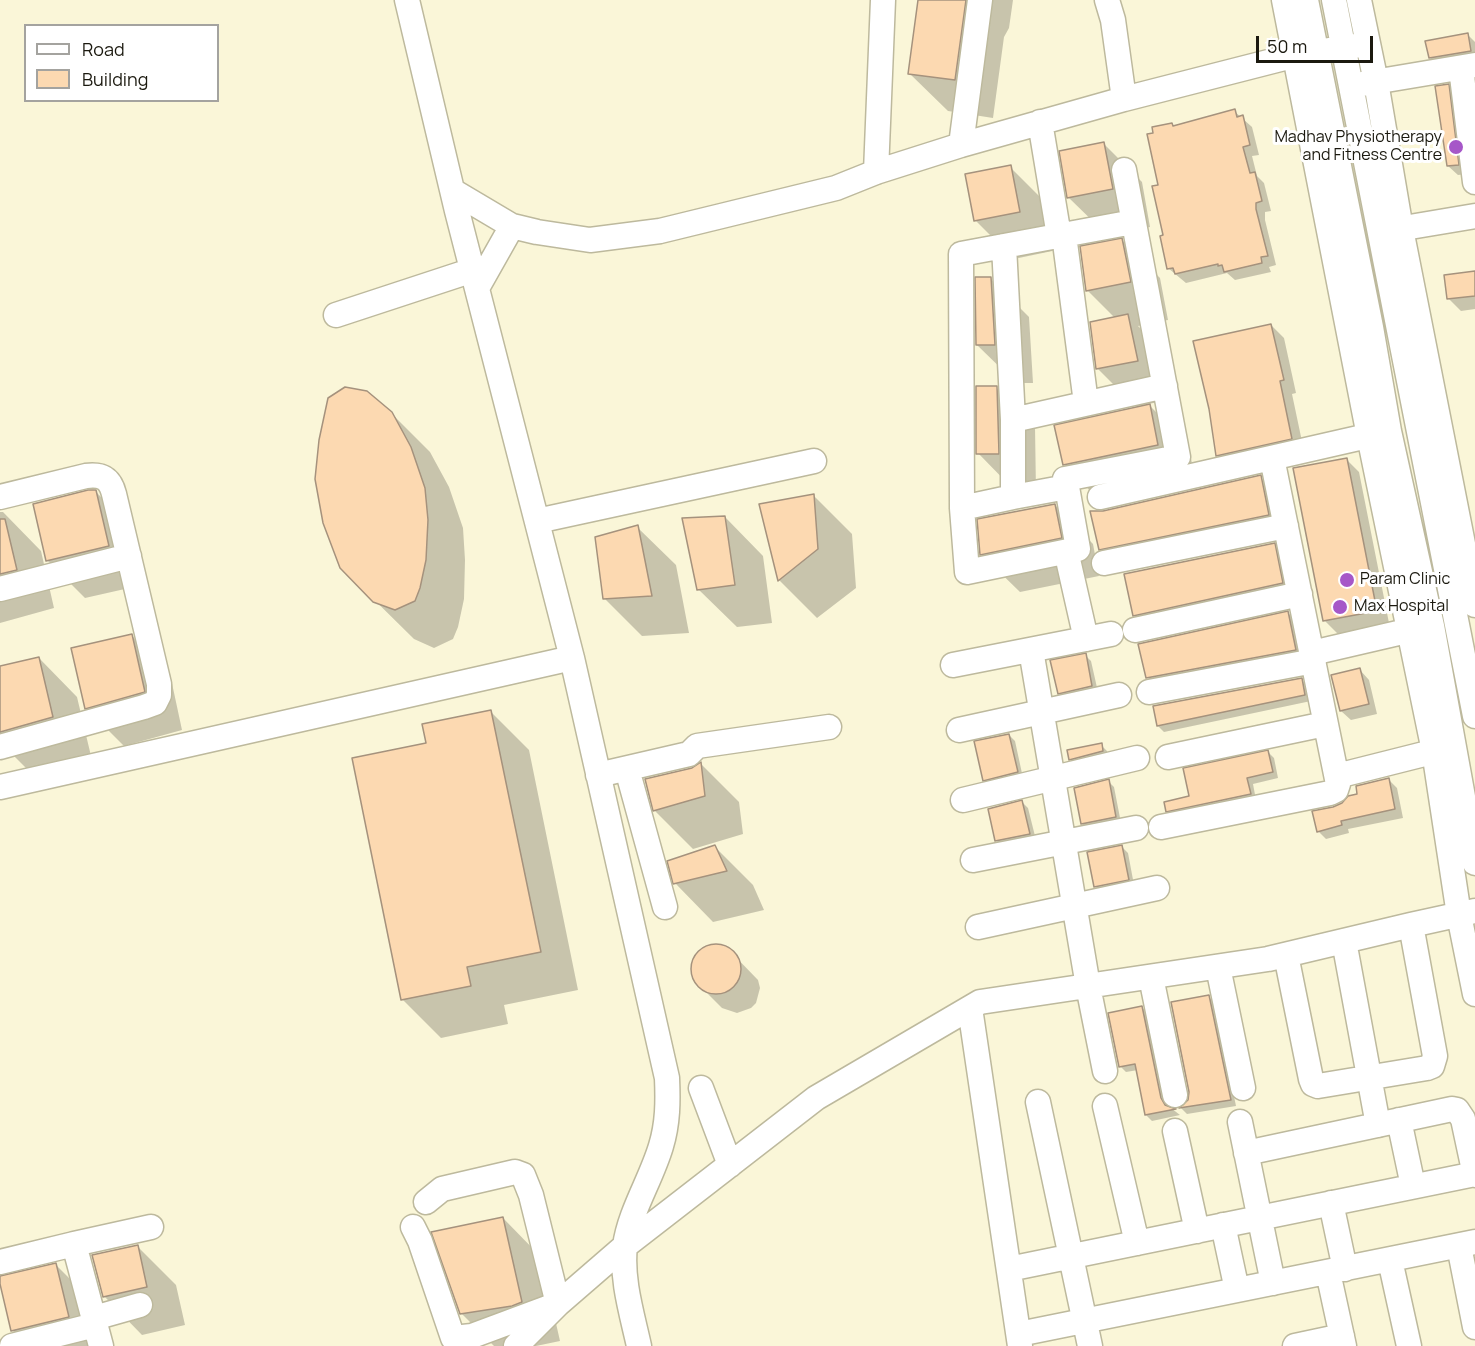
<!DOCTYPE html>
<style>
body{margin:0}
#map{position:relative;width:1475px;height:1346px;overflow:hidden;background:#faf6d8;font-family:Manrope,sans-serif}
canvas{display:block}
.legend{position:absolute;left:24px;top:24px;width:195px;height:78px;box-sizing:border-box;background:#fff;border:2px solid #a4a39f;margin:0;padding:8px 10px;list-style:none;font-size:18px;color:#1b190f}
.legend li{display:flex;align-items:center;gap:12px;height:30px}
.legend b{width:30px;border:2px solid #a4a39f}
.scale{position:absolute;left:1256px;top:36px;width:117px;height:27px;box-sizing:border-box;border:3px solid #1b190f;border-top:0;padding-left:8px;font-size:18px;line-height:21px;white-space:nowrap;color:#1b190f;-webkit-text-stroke:4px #fff;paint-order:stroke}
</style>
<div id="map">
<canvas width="1475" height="1346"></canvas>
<ul class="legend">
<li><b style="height:8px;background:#fff"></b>Road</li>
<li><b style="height:16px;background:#fcd9b1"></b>Building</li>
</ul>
<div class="scale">50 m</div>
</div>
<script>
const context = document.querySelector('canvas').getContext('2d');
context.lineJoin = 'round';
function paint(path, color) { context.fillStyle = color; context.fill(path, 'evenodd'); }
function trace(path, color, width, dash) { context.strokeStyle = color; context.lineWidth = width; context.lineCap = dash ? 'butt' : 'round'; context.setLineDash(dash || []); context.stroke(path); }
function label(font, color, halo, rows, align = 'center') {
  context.font = font + ' Manrope,sans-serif'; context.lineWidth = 6; context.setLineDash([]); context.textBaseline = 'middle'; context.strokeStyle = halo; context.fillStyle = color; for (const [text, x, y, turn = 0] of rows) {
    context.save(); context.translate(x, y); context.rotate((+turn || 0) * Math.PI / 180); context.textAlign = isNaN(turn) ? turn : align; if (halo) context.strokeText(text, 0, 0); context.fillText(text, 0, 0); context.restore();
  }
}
paint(new Path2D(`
 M919,0H1013L1009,28L1004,37L993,118L948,111L909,73Z
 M1467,34L1475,42V61L1440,67L1430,58Z
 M1448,86L1458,95L1467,174L1458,175L1448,166Z
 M1234,111L1252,127L1259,155L1252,156L1257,176L1264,183L1271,211L1265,212V220L1276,265L1269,267L1271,272L1235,280L1227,273L1186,283L1168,268L1160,186L1174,127Z
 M1103,143L1142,182L1150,227L1107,235L1068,197Z
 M1010,167L1048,205L1057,250L1014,259L975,220Z
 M1122,240L1160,278L1168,320L1138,326L1166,354L1175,399L1148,404L1188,444L1196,483L1102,503L1064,464L1137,408L1097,368L1115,318L1087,290Z
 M1475,272V309L1461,311L1448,298Z
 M991,279L1029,317L1033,383H1016L977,345Z
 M1271,325L1284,338L1296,393L1292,394L1304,451L1230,468L1217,455Z
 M996,388L1035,426L1036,492H1016L978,453Z
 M391,413L430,452L449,487L463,528L465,560L464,599L458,627L453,639L434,648L414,639L341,567Z
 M1346,459L1359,472L1389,623L1338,634L1325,621Z
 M1260,477L1267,483L1274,521L1106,556L1100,550L1103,512Z
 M96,492L134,530L147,584L85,598L47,560Z
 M814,496L852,534L856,588L817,618L779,580L761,506Z
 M1055,505L1093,544L1099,576L1020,592L981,554Z
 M0,512H3L41,551L54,608L0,623Z
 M725,517L763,556L772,623L737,627L698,589Z
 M637,527L676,565L689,633L642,636L604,598Z
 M1274,544L1280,551L1288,589L1140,621L1134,615Z
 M1288,613L1294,619L1302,656L1154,683L1147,677Z
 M132,636L170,674L182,730L124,746L86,708Z
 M1085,655L1091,661L1098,692L1065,699L1059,693Z
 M39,658L77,697L91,756L31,773L0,742V667Z
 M1360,670L1369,680L1377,714L1351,720L1341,711Z
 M1301,679L1308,686L1311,701L1164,732L1158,726Z
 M491,712L529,750L578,990L504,1005L508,1024L441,1038L403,1000L428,744Z
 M1009,735L1015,741L1023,778L990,786L984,780Z
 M1101,745L1107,751L1109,757L1076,765L1070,759Z
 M1268,752L1274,758L1278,778L1253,784L1256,800L1173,817L1167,811Z
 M701,764L739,802L743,834L693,849L655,811L646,780L693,769Z
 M1388,779L1397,788L1403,818L1348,829L1349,833L1326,839L1318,831L1359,795Z
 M1108,781L1114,787L1121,823L1089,830L1082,824Z
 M1022,802L1028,808L1036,840L1003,847L996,840Z
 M715,847L753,885L764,910L713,922L675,883Z
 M1122,847L1128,853L1134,885L1101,893L1095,886Z
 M711,945L727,948L758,980L760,988L756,1003L751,1008L737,1013L722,1008L702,988L693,976V960L697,953Z
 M1209,997L1215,1003L1236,1106L1187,1114L1181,1108L1190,1101Z
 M1142,1007L1148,1014L1167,1105L1180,1115L1152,1121L1146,1115L1138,1070L1126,1072L1120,1066Z
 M503,1218L541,1257L560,1341L536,1346H494L461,1313Z
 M137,1246L176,1285L185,1325L142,1335L104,1296Z
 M56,1265L94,1303L104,1346H28L13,1331L0,1277Z`), '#0003');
const building = new Path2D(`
 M918,0H966L955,80L908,74Z
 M1468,33L1471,51L1429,58L1425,41Z
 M1449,84L1459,165L1447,166L1435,86Z
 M1235,109L1237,117L1243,115L1250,145L1243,147L1250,173L1255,172L1262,201L1256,203V209L1268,256L1261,257L1262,263L1224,272L1222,265L1218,266V264L1175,274L1173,268L1167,269L1160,236L1163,235L1152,186L1158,185L1147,134L1153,133L1152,127L1172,123L1173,126Z
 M1104,142L1113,189L1067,198L1059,151Z
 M1011,165L1020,212L974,221L965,174Z
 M1122,238L1131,282L1086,291L1080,246Z
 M1475,271V296L1447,299L1444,275Z
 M975,277H991L995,345H976Z
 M1128,314L1138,361L1096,369L1090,322Z
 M1271,324L1284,380L1280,381L1292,439L1216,456L1209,409L1193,341Z
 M976,386H997L999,454H976Z
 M345,387L367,391L392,412L411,447L425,488L428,520L426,560L420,588L415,601L395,610L373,602L340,568L323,523L315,479L319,440L328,398Z
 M1150,404L1158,445L1063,465L1054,425Z
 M1347,458L1377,611L1323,621L1293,468Z
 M1261,475L1269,515L1099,550L1090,511H1103Z
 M88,490H96L109,546L46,561L33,504Z
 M814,494L818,549L778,581L759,504Z
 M1055,504L1062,538L980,555L977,519Z
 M725,516L735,585L697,590L682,518Z
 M0,519H5L17,570L0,574Z
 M638,525L652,596L603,599L595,537Z
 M1275,543L1283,583L1133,616L1124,574Z
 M1288,611L1296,650L1146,678L1138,644Z
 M132,634L145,692L85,709L71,648Z
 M1086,653L1092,686L1058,694L1050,660Z
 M39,657L53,717L0,732V666Z
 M1360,668L1369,704L1340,711L1331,675Z
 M1302,678L1305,695L1157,726L1153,706Z
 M491,710L541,952L467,967L471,986L401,1000L352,758L426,743L422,724Z
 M1009,734L1018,772L983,781L974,741Z
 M1102,743L1103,751L1069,760L1067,750Z
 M1268,750L1273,772L1247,778L1251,794L1166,812L1164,802L1189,796L1183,768Z
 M701,762L705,796L653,811L645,779L692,768Z
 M1389,778L1395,809L1341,821L1342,825L1317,832L1312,811L1333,807L1342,803L1348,796L1357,794L1356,786Z
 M1109,779L1116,817L1081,824L1074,788Z
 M1022,800L1030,834L995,841L988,809Z
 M715,845L727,871L673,884L667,861Z
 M1122,845L1129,880L1094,887L1087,852Z
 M691 969a25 25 0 1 1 50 0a25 25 0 1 1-50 0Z
 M1209,995L1231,1100L1179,1108L1188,1100L1189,1092L1171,1002Z
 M1142,1006L1161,1098L1165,1105L1176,1109L1145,1115L1135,1064L1119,1067L1108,1013Z
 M503,1217L522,1302L512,1306L460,1314L431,1232Z
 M138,1245L147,1287L103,1297L92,1255Z
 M56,1263L69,1317L11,1331L0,1284V1276Z`);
paint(building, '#fcd9b1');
trace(building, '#a5927d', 1.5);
const minor = new Path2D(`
 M407,0L457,211L572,658L667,1078C668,1101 668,1123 661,1146C651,1180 630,1211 625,1246C621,1279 632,1314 639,1346
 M1107,0L1113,20L1124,99
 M1284,0L1369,436L1434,751L1459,915L1475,994
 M1306,0L1371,327L1389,431L1432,626L1475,863
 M1334,0L1475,716
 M1359,0L1376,82L1401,229L1475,605
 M1461,68L1475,182
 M1362,84L1475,65
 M1040,122L1059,236
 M961,145L980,0
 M876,172L883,0
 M453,191L512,226L537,232L590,240L660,231L836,188L876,172L961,145L1124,99L1296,55L1368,44
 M1386,231L1475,216
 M1064,235L1086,403
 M1004,246L1013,420V497L962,508L967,572L1078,549L1067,487L1013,497
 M477,288L512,226
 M336,315L473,270
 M1013,420L1165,386
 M1067,487L1065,479L1178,457L1124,170
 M0,497L86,476C102,474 110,478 114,494L159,684V695L155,703L144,707L0,747
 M1100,497L1385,432
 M962,508L961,254L1133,222
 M537,521L814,461
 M1104,563L1286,526
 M1069,564L1086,639
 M0,589L129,556
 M1135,630L1300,594
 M1031,650L1088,986L1105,1071
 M1312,653L1424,627
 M953,665L1111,634
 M1149,692L1314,661
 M959,730L1119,695
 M1168,757L1325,724
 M627,769L665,907
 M598,775L689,754L697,746L829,727
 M1337,776L1448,748
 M0,787L572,658
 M963,800L1137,758
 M1161,827L1330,793L1336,790L1338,784L1272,458
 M973,860L1136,828
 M978,927L1157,888
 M1344,941L1378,1125
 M1286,955L1311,1079L1313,1084L1318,1086L1427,1068L1432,1066L1435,1056L1411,925
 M1218,967L1243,1088
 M1151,977L1175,1095
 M970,1008L1020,1346
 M701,1088L730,1165
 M1038,1102L1090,1346
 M1105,1106L1137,1243
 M1399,1120L1413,1186
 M1240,1122L1273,1283
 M1175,1131L1197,1231
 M1246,1153L1452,1109L1457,1110L1463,1119L1475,1175
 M1331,1203L1345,1269
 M1223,1225L1237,1290
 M413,1227L420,1241L453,1338L472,1336L558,1304L531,1195L523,1175L515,1172L442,1189L426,1202
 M74,1244L151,1227
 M1459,1246L1475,1327
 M1390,1260L1409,1346
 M0,1262L74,1244L101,1346
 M1009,1269L1475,1174
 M1328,1272L1344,1346
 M94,1318L140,1305
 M1019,1334L1475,1242
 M12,1346L95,1325
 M516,1346L558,1304L625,1246L816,1098L980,1002L1268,959L1411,925L1475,911
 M1295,1346L1342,1336`);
trace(minor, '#bdb99d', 27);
trace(minor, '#fff', 24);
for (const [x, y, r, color] of [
 [1456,147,8,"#a657c8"],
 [1347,580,8,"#a657c8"],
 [1340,607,8,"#a657c8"]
]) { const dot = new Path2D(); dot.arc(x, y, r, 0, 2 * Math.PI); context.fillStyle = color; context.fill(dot); trace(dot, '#fff', 2); }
label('16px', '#1b190f', '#fff', [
 ["Madhav Physiotherapy",1442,138,"right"],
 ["and Fitness Centre",1442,156,"right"],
 ["Param Clinic",1360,580],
 ["Max Hospital",1354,607]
], 'left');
</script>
